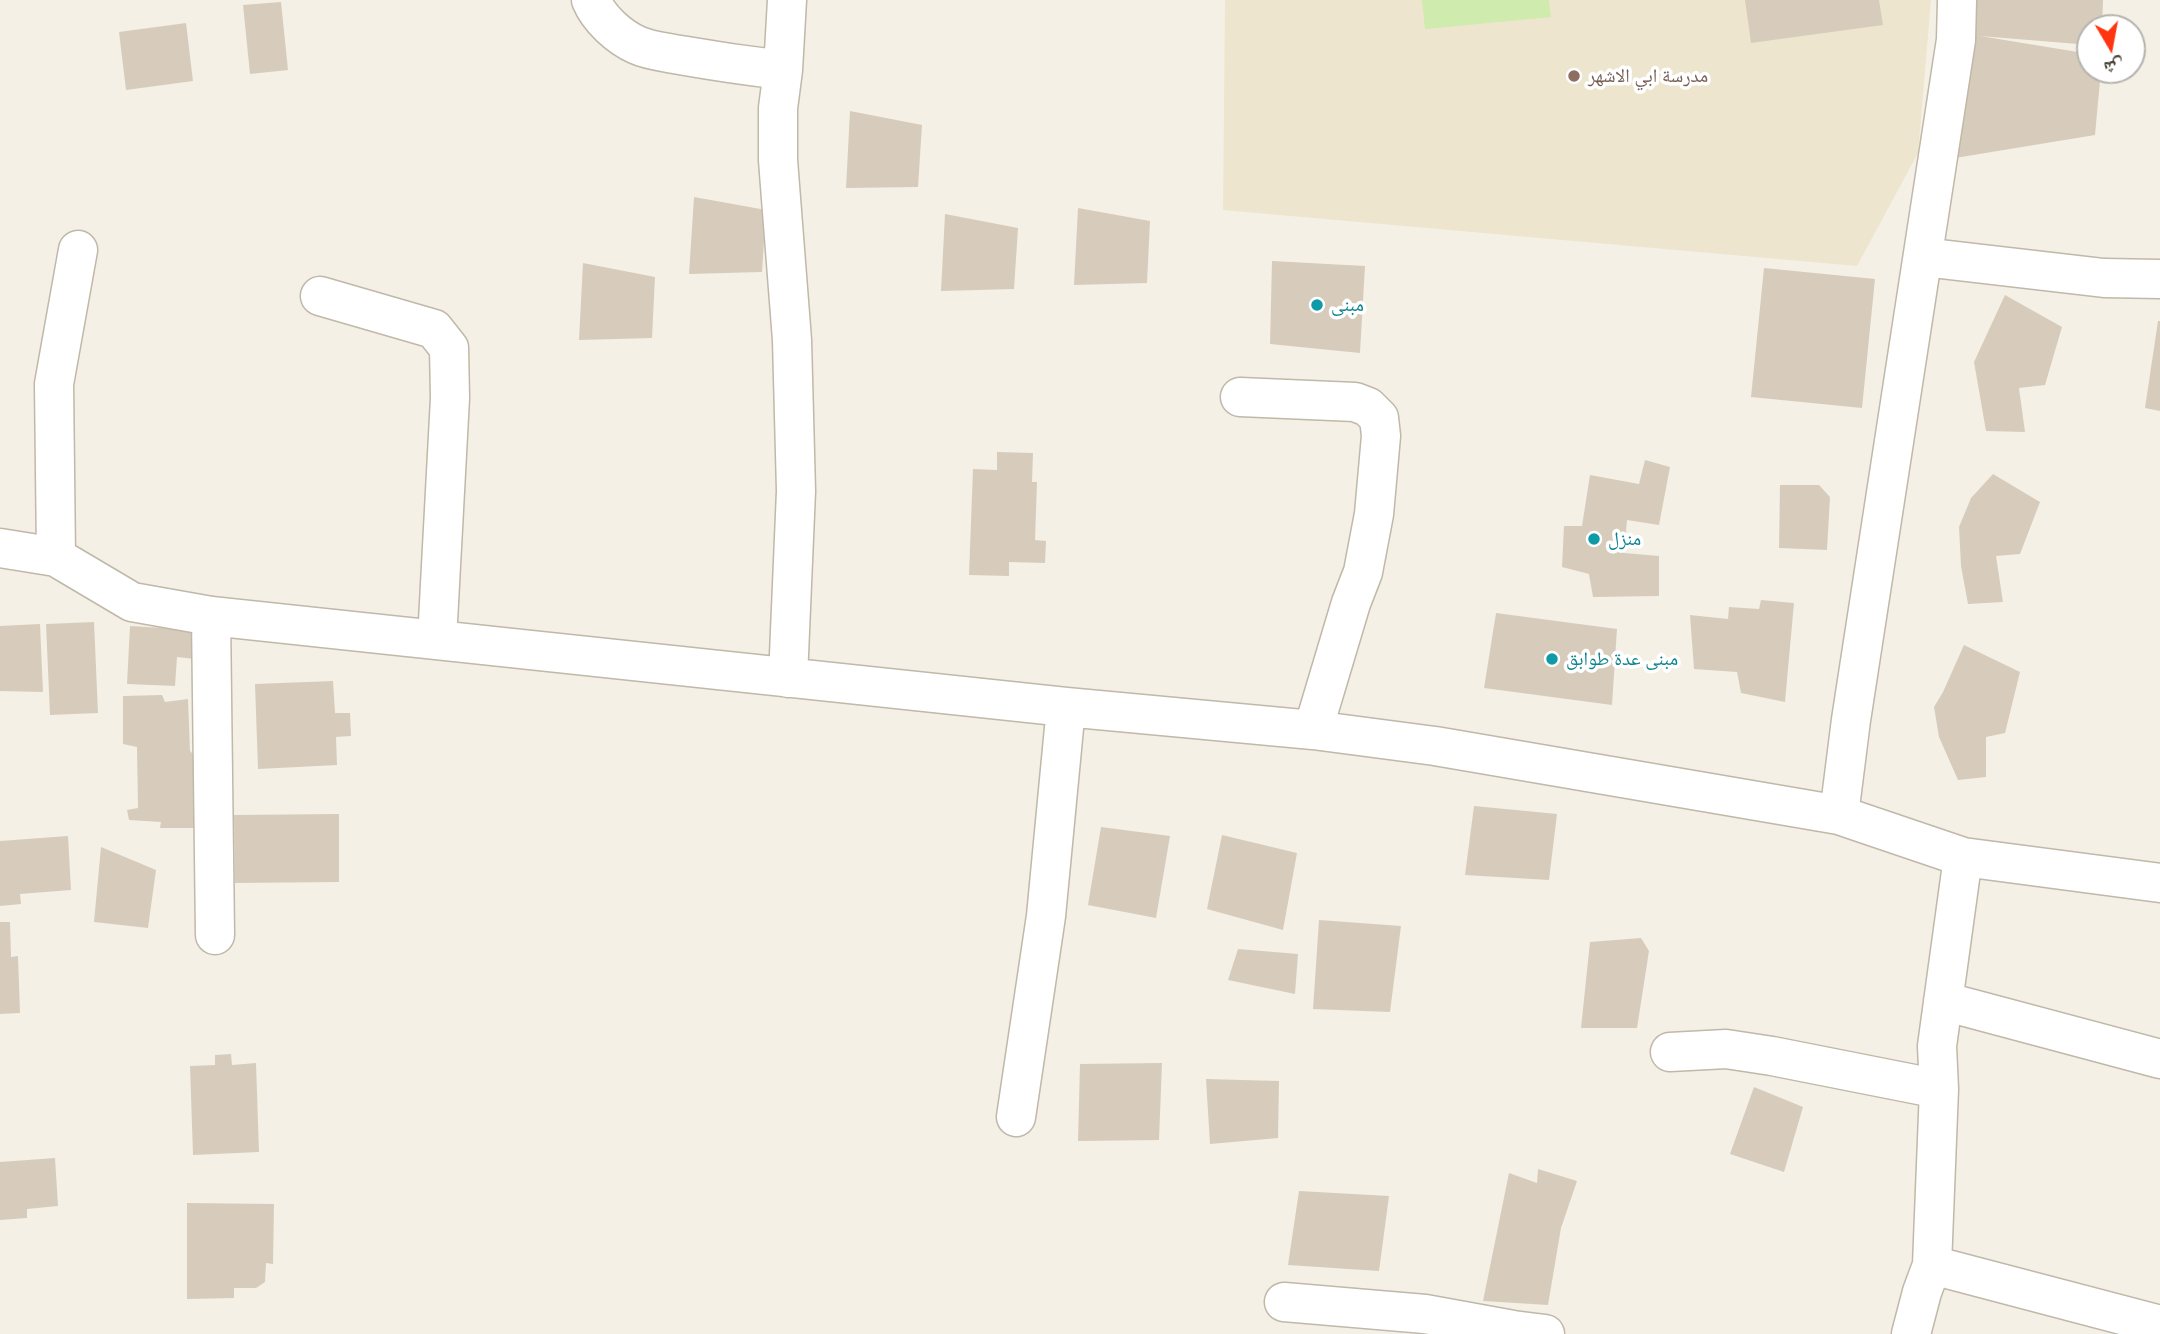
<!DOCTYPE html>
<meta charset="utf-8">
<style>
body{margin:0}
#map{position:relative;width:2160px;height:1334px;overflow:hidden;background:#f4f0e6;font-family:"Golos Text","Noto Naskh Arabic",sans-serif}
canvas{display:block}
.north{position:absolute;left:2076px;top:14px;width:70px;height:70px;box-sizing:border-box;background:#fff;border:2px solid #b6b3ae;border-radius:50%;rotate:170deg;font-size:19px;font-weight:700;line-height:28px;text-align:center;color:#484035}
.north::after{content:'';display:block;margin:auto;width:24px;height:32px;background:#ff3512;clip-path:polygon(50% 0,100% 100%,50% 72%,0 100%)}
</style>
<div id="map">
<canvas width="2160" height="1334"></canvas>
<div class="north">ش</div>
</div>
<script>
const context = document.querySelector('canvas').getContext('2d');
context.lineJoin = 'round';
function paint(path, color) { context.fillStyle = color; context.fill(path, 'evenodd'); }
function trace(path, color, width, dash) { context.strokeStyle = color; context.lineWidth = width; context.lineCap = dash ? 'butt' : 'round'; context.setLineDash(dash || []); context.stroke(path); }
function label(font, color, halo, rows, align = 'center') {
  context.font = font + ' "Golos Text","Noto Naskh Arabic",sans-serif'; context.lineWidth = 7; context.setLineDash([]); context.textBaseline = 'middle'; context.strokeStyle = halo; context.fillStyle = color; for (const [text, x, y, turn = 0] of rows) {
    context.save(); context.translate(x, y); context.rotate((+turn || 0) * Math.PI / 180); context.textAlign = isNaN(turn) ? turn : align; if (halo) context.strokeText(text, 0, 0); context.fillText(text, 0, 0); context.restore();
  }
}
paint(new Path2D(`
 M1225,0H1931L1918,153L1857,266L1223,210Z`), '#eee5cf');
paint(new Path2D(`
 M1422,0H1549L1551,17L1425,29Z`), '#cfebad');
paint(new Path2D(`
 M1745,0H1879L1883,25L1751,43Z
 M1973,0H2103L2102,28H2090V45L1980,36L2090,54V70H2101L2095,135L1949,159Z
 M281,2L288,70L250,74L243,5Z
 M186,23L193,81L126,90L119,32Z
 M850,111L922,125L918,187L846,188Z
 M694,197L766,210L762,272L689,274Z
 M1078,208L1150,221L1147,283L1074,285Z
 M945,214L1018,228L1014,289L941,291Z
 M1272,261L1365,266L1360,353L1270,344Z
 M583,263L655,277L652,338L579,340Z
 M1764,268L1875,279L1862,408L1751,397Z
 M2005,295L2062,327L2045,385L2019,388L2025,432L1986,431L1974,362Z
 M2158,321H2160V411L2145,408Z
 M997,452L1033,453L1032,482H1037L1035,540L1046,541L1045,563L1009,562V576L969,575L973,469L997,470Z
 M1645,460L1670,467L1659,525L1627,520L1624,553L1659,556V596L1593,597L1589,574L1562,567L1564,526H1582L1590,475L1639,484Z
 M1993,474L2040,502L2020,554L1996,556L2003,602L1968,604L1961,566L1959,527L1971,498Z
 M1780,485H1819L1830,497L1827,550L1779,548Z
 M1761,600L1794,603L1785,702L1741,693L1737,672L1694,669L1690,615L1728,619L1729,607L1759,609Z
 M1496,613L1617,629L1612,705L1484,688Z
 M94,622L98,713L50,715L46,624Z
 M40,624L43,692L0,691V626Z
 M130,626L197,630L195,659L177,657L175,686L127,684Z
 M1964,645L2020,672L2005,733L1986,737V777L1958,780L1939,737L1934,707L1943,692Z
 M333,681L335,713H350L351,736L336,737L337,765L258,769L255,684Z
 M162,695L165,702L188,699L190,751L196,757L195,828H160L161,822L129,820L127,810L138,808L137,747L123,744V696Z
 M1474,806L1557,814L1549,880L1465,875Z
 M339,814V882L235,883L234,815Z
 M1101,827L1170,836L1156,918L1088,905Z
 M1222,835L1297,853L1283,930L1207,909Z
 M68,836L71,890L20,894L21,904L0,906V841Z
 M101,847L156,870L148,928L94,922Z
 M1319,920L1401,926L1390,1012L1313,1009Z
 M0,922H10L11,957L18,956L20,1013L0,1014Z
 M1641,938L1649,951L1637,1028H1581L1590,942Z
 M1238,949L1298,954L1295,994L1228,980Z
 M231,1054L232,1065L256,1063L259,1152L193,1155L190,1066L215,1065V1055Z
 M1162,1063L1159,1140L1078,1141L1080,1064Z
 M1206,1079L1279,1081L1278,1138L1210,1144Z
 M1754,1087L1803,1107L1784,1172L1730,1154Z
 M55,1158L58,1206L27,1209V1218L0,1220V1162Z
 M1538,1169L1577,1181L1561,1228L1548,1305L1483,1301L1509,1173L1537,1183Z
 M1299,1191L1389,1196L1379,1271L1288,1265Z
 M187,1203L274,1204L273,1264L266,1263L265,1282L256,1288H234V1298L187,1299Z`), '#d7ccbb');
const minor = new Path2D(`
 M591,0C599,19 619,37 637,45C650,51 666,52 680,55C714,61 748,66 783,70
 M787,0L783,70L778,108V160L792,340L796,491L788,678
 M1923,257L2104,278L2160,279
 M320,296L434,329L449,348L450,398L437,640
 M1240,397L1355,402L1368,407L1379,418L1381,436L1374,514L1363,572L1351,603L1313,730
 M0,548L56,557L132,602L211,616L1066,707L1313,730L1435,746L1839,815L1963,857L2160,883
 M56,557L54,384L78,250
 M211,616L215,935
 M1839,815L1851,720L1956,40L1957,0
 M1943,1001L2160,1059
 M1670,1052L1726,1049L1772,1056L1939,1089
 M1016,1117L1046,916L1066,707
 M1932,1265L2160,1325
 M1284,1302L1425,1314L1513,1330L1545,1334
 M1911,1334L1922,1292L1932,1265L1939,1089L1937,1046L1963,857`);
trace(minor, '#c0b8a8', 41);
trace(minor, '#fff', 38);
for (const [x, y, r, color] of [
 [1574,76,7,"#8d6e63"],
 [1317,305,7,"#0f9aa8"],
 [1594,539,7,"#0f9aa8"],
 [1552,659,7,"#0f9aa8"]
]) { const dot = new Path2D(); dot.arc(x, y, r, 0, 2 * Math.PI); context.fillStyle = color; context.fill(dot); trace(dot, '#fff', 2.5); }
label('19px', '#785e54', '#fff', [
 ["مدرسة ابي الاشهر",1588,76]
], 'left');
label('19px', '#0d838f', '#fff', [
 ["مبنى",1331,305],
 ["منزل",1608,539],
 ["مبنى عدة طوابق",1566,659]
], 'left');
</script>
